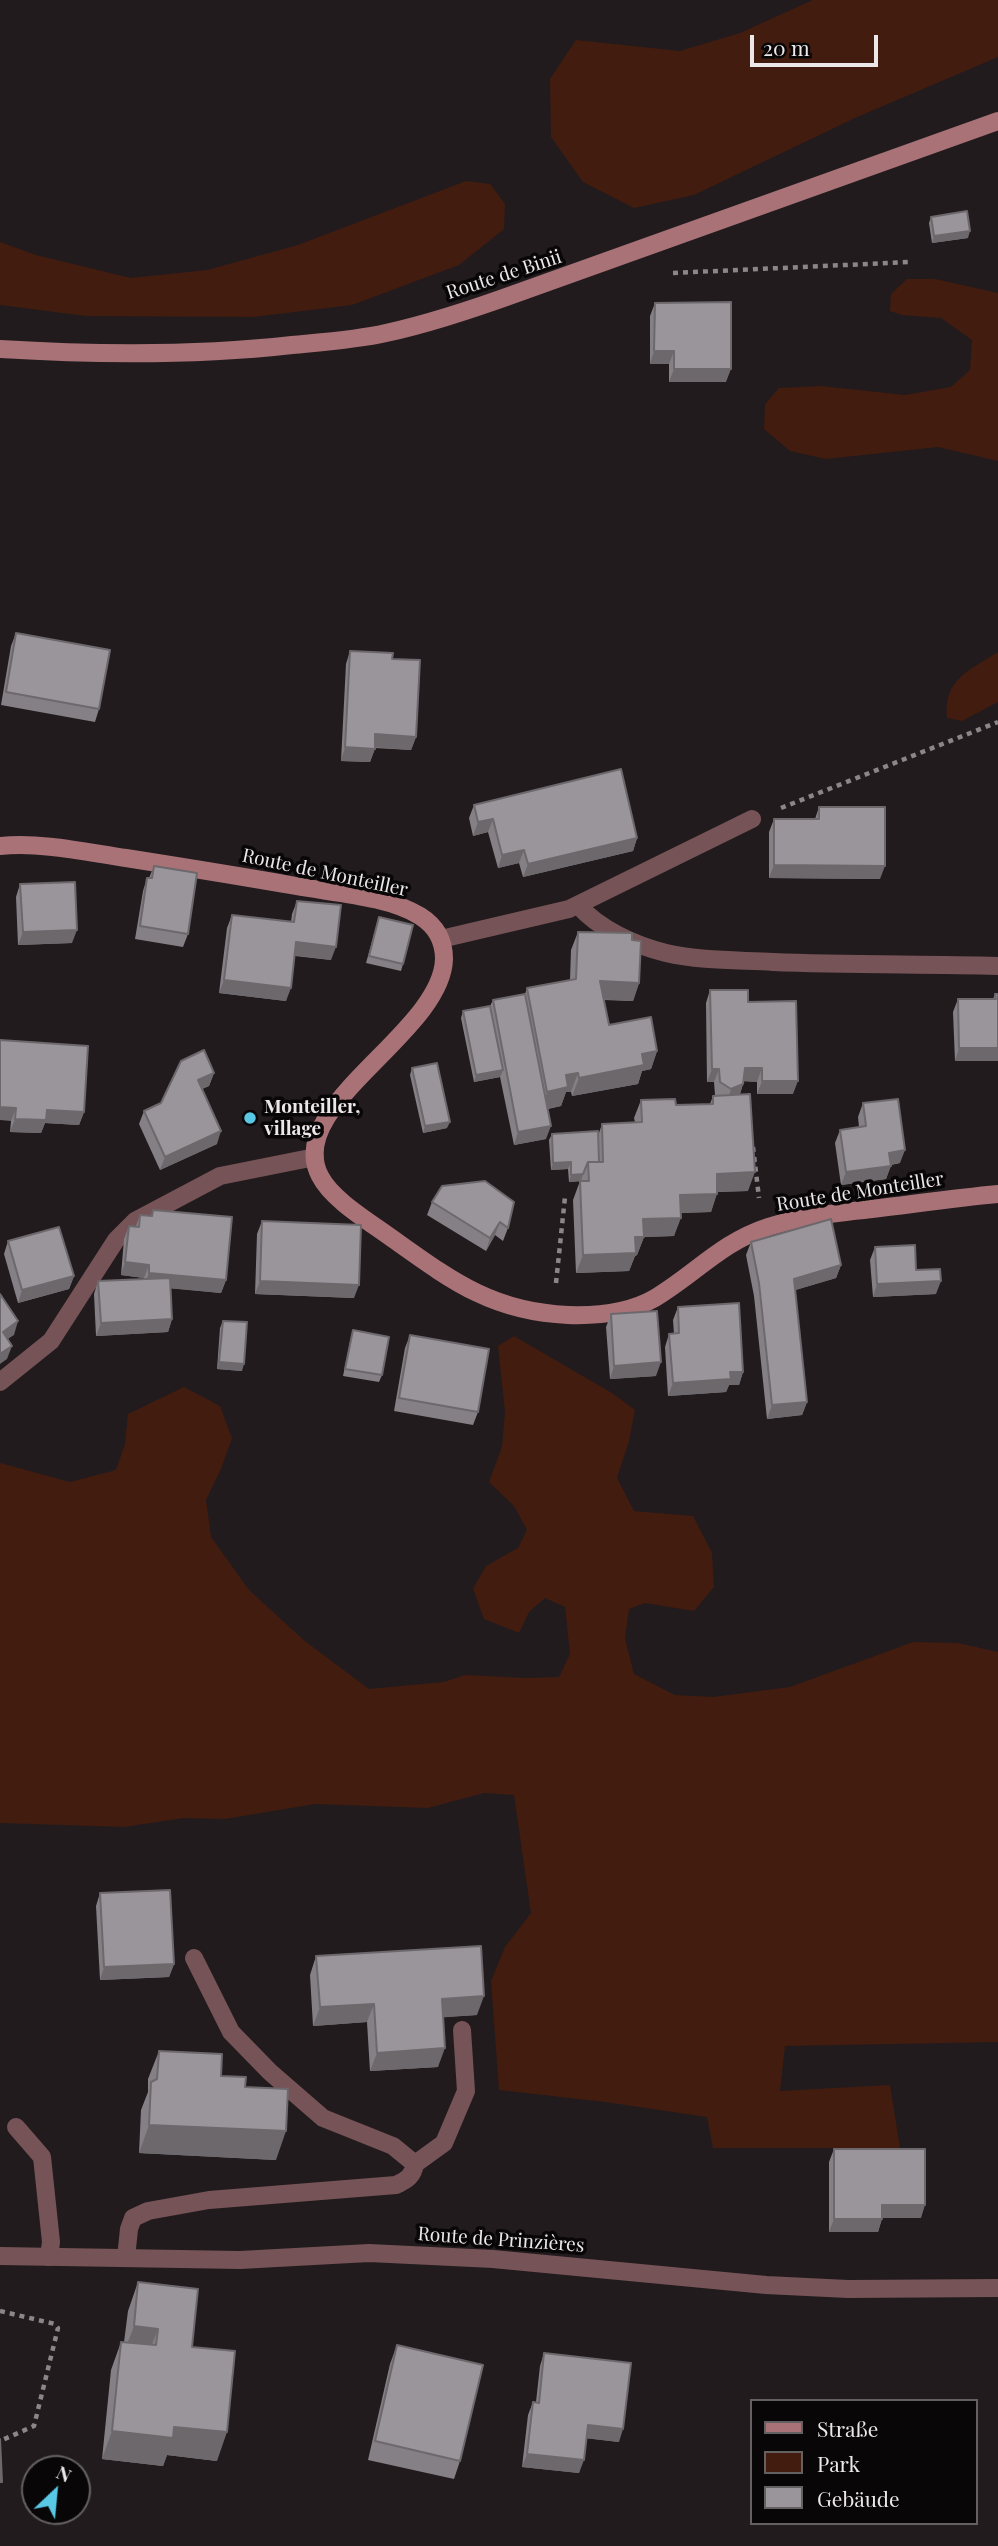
<!DOCTYPE html>
<meta charset="utf-8">
<style>
body{margin:0}
#map{position:relative;width:998px;height:2546px;overflow:hidden;background:#211b1e;font-family:"Playfair Display",serif}
canvas{display:block}
.legend{position:absolute;left:750px;top:2399px;width:228px;height:126px;box-sizing:border-box;background:#090607;border:2px solid #646061;margin:0;padding:9px 12px;list-style:none;font-size:21px;color:#ece7e9}
.legend li{display:flex;align-items:center;gap:14px;height:35px}
.legend b{width:35px;border:2px solid #646061}
.north{position:absolute;left:21px;top:2455px;width:70px;height:70px;box-sizing:border-box;background:#090607;border:2px solid #646061;border-radius:50%;rotate:26deg;font-size:19px;font-weight:700;line-height:28px;text-align:center;color:#ece7e9}
.north::after{content:'';display:block;margin:auto;width:24px;height:32px;background:#59c8e4;clip-path:polygon(50% 0,100% 100%,50% 72%,0 100%)}
.scale{position:absolute;left:750px;top:35px;width:128px;height:32px;box-sizing:border-box;border:4px solid #ece7e9;border-top:0;padding-left:9px;font-size:21px;line-height:24px;white-space:nowrap;color:#ece7e9;-webkit-text-stroke:5px #090607;paint-order:stroke}
</style>
<div id="map">
<canvas width="998" height="2546"></canvas>
<ul class="legend">
<li><b style="height:9px;background:#a97277"></b>Straße</li>
<li><b style="height:19px;background:#421c0f"></b>Park</li>
<li><b style="height:19px;background:#9a959b"></b>Gebäude</li>
</ul>
<div class="north">N</div>
<div class="scale">20 m</div>
</div>
<script>
const context = document.querySelector('canvas').getContext('2d');
context.lineJoin = 'round';
function paint(path, color) { context.fillStyle = color; context.fill(path, 'evenodd'); }
function trace(path, color, width, dash) { context.strokeStyle = color; context.lineWidth = width; context.lineCap = dash ? 'butt' : 'round'; context.setLineDash(dash || []); context.stroke(path); }
function label(font, color, halo, rows, align = 'center') {
  context.font = font + ' "Playfair Display",serif'; context.lineWidth = 7; context.setLineDash([]); context.textBaseline = 'middle'; context.strokeStyle = halo; context.fillStyle = color; for (const [text, x, y, turn = 0] of rows) {
    context.save(); context.translate(x, y); context.rotate((+turn || 0) * Math.PI / 180); context.textAlign = isNaN(turn) ? turn : align; if (halo) context.strokeText(text, 0, 0); context.fillText(text, 0, 0); context.restore();
  }
}
paint(new Path2D(`
 M813,0H998V57L855,118L694,195L634,208L583,182L551,137L550,79L576,40L680,51L740,33Z
 M466,181L490,184L505,204L504,229L459,265L352,305L253,317L86,316L0,305V242L36,255L131,278L207,270L298,245Z
 M907,279H935L998,293V461L938,447L826,459L790,451L764,429L765,404L779,388L821,386L905,395L951,387L970,370L972,340L941,318L902,315L890,311L891,294Z
 M998,652V702L962,721L947,718C943,679 970,670 998,652Z
 M514,1336L612,1393L635,1410L629,1441L617,1478L634,1511L693,1516L712,1553L714,1587L694,1611L645,1603L629,1609L625,1638L634,1674L675,1695L713,1697L790,1687L913,1642L958,1643L998,1652V2042L785,2046L780,2091L890,2085L900,2148H713L707,2117L605,2102L499,2090L491,1981L505,1947L531,1913L514,1795L484,1793L428,1808L315,1804L225,1819L184,1818L124,1827L0,1823V1463L70,1482L116,1470L125,1444L128,1414L184,1387L220,1406L232,1438L221,1469L206,1500L211,1537L249,1590L306,1642L369,1689L444,1682L465,1675L526,1678L559,1677L570,1654L565,1607L545,1598L529,1612L519,1633L484,1619L473,1589L486,1566L518,1548L527,1530L514,1506L489,1482L502,1447L505,1412L498,1346Z`), '#421c0f');
trace(new Path2D(`
 M673,273L910,262
 M781,808L998,722
 M753,1147L759,1198
 M556,1283L565,1197
 M0,2311L55,2324L58,2328L34,2426L0,2441`), '#8b8688', 4.5, [5, 5]);
trace(new Path2D(`
 M16,2127L42,2157L51,2242L49,2257
 M415,2164L444,2143L466,2091L462,2030
 M126,2258L129,2229L133,2218L148,2211L209,2200L396,2185C407,2180 413,2176 415,2164L393,2146L323,2118L270,2072L231,2032L194,1958`), '#765356', 18);
trace(new Path2D(`
 M578,905C599,929 634,945 666,953C700,961 737,960 773,962C848,965 923,964 998,966
 M441,939L569,909L752,819
 M0,1382L51,1341L116,1240L135,1221L220,1176L315,1157
 M0,2256L240,2260L369,2253L493,2259L766,2285L848,2289L998,2288`), '#765356', 18);
trace(new Path2D(`
 M0,349C98,355 194,356 292,345C323,342 355,340 386,333C433,323 479,307 523,291L998,121
 M0,846C42,842 85,852 126,858C183,867 240,876 296,886C333,893 388,896 420,916C436,926 444,940 444,959C442,1033 283,1106 320,1176C332,1200 370,1222 393,1239C452,1281 493,1312 568,1315C597,1316 629,1313 655,1298C695,1274 722,1242 768,1227C802,1216 837,1213 872,1209C914,1204 956,1198 998,1194`), '#a97277', 18);
paint(new Path2D(`
 M931,217L968,238L932,243L929,223Z
 M655,303L726,382H669V364H650V316Z
 M16,633L99,709L95,722L1,705L11,646Z
 M350,651L392,659L416,737L411,750L375,748L370,762L341,761L346,664Z
 M474,805L637,838L633,851L523,877L519,863L498,868L488,832L473,836L469,818Z
 M819,807L880,879L769,878V832L774,819H815Z
 M154,866L188,934L183,947L135,939L143,891L147,878H149Z
 M20,884L72,943L18,945L16,897Z
 M297,901L331,960L295,956L286,1001L219,993L227,928L232,915L291,922L292,914Z
 M379,917L403,964L401,971L366,963Z
 M578,932L632,940L639,983L633,1001L604,1000L609,1025L657,1051L651,1069L642,1071L638,1084L572,1096L571,1092H566L561,1106L548,1109L546,1139L514,1145L500,1077L474,1082L461,1018L463,1011L490,1006L493,1000L525,994L527,988L570,980L571,950Z
 M710,990L748,1002L793,1094H757V1082L744,1081L740,1094L748,1191L717,1192L711,1212L680,1213L674,1236L644,1237L637,1255L635,1256L629,1271L576,1273L573,1200L580,1181H581L569,1182L568,1169L551,1170L549,1140L552,1134L598,1136L602,1124L635,1122L634,1118L641,1100L676,1105L710,1104L713,1096L715,1095L714,1082H707L706,1003Z
 M995,994H998L955,1061L953,1012L958,999H993Z
 M0,1040L84,1112L79,1125L45,1123L41,1133L10,1132L11,1121Z
 M412,1068L447,1128L423,1133L410,1075Z
 M214,1073L209,1086L202,1089L217,1144L160,1170L139,1124L144,1111L161,1103Z
 M863,1103L900,1163L891,1165L886,1179L841,1185L835,1143L840,1130L859,1127L858,1117Z
 M442,1186L508,1228L503,1241L495,1235L486,1251L427,1215L432,1202Z
 M153,1210L226,1280L221,1293L170,1288L172,1319L168,1332L96,1336L94,1294L98,1281L144,1279V1278L121,1275L124,1239L129,1226H136L140,1215L151,1216Z
 M262,1221L354,1298L255,1294L257,1234Z
 M8,1241L74,1276L69,1289L18,1303L4,1254Z
 M751,1242L841,1265L836,1278L795,1290L807,1402L802,1415L767,1419L754,1296L746,1255Z
 M875,1247L916,1270L936,1294L873,1297L870,1260Z
 M678,1307L743,1372L739,1385H729L726,1392L668,1396L665,1347L669,1334H674L673,1320Z
 M611,1314L656,1376L610,1379L606,1327Z
 M223,1321L242,1371L217,1369L220,1328Z
 M353,1330L382,1375L379,1382L343,1376L351,1337Z
 M410,1335L478,1412L473,1425L394,1411L405,1348Z
 M100,1893L174,1964L169,1977L100,1980L96,1906Z
 M316,1956L477,2015L443,2017L438,2067L370,2071L367,2022L313,2026L310,1975Z
 M159,2051L221,2076L245,2087L276,2160L139,2153L141,2110L148,2092V2079Z
 M834,2149L921,2218H882L878,2232H829V2162Z
 M138,2282L192,2347L217,2461L167,2455L163,2466L102,2459L111,2370L121,2342H124L128,2311Z
 M397,2345L460,2461L454,2479L368,2460L390,2364Z
 M544,2353L619,2442L586,2438L579,2473L522,2467L528,2415L533,2402H536L540,2366Z`), '#848085');
paint(new Path2D(`
 M970,231L968,238L932,243L934,236Z
 M654,351H674L669,364H650Z
 M674,369H731L726,382H669Z
 M375,734L416,737L411,750L371,747Z
 M345,747L375,749L370,762L341,761Z
 M493,819L488,832L473,836L478,822Z
 M637,838L633,851L523,877L528,864Z
 M524,850L519,863L498,868L502,855Z
 M774,865L885,866L880,879L769,878Z
 M77,930L72,943L18,945L23,932Z
 M296,942L336,947L331,960L291,955Z
 M224,980L291,988L286,1001L219,993Z
 M600,981L639,983L633,1001L593,999Z
 M959,1048H998V1061H955Z
 M657,1051L651,1069L642,1071L638,1084L572,1096L579,1078L642,1054Z
 M745,1068H762L757,1082L740,1081Z
 M712,1069H719L714,1082H707Z
 M503,1070L500,1077L474,1082L476,1075Z
 M214,1073L209,1086L193,1093L198,1080Z
 M578,1073L571,1092H566L561,1106L541,1110L547,1092L566,1075Z
 M762,1081H798L793,1094H757Z
 M743,1084L739,1097L727,1102L731,1089Z
 M0,1107L16,1108L11,1121L0,1120Z
 M47,1110L84,1112L79,1125L45,1123L41,1133L10,1132L15,1119Z
 M450,1122L447,1128L423,1133L425,1126Z
 M551,1126L546,1139L514,1145L518,1132Z
 M221,1131L217,1144L160,1170L165,1157Z
 M905,1150L900,1163L884,1166L889,1153Z
 M571,1162L568,1169L551,1170L553,1163Z
 M891,1166L886,1179L841,1185L846,1172Z
 M755,1172L748,1191L710,1192L717,1174Z
 M583,1174L581,1181L569,1182L571,1175Z
 M717,1194L711,1212L673,1213L680,1195Z
 M681,1218L674,1236L644,1237L637,1255L635,1256L629,1271L576,1273L583,1255L635,1237L643,1219Z
 M500,1222L495,1235L486,1251L490,1238Z
 M125,1262L149,1265L144,1278L121,1275Z
 M841,1265L836,1278L789,1292L794,1279Z
 M149,1273L226,1280L221,1293L144,1286Z
 M74,1276L69,1289L18,1303L22,1290Z
 M260,1281L359,1285L354,1298L255,1294Z
 M941,1281L936,1294L873,1297L877,1284Z
 M172,1319L168,1332L96,1336L101,1323Z
 M18,1321L14,1335L0,1344L3,1332Z
 M12,1346L7,1359L0,1364V1354Z
 M219,1362L244,1364L242,1371L217,1369Z
 M661,1362L656,1376L610,1379L614,1366Z
 M730,1372H743L739,1385H729L726,1392L668,1396L673,1383Z
 M807,1402L802,1415L767,1419L772,1405Z
 M174,1964L169,1977L100,1980L104,1967Z
 M484,1996L477,2015L435,2018L442,1999Z
 M374,2004L367,2022L313,2026L320,2007Z
 M445,2048L438,2067L370,2071L377,2053Z
 M149,2125L286,2131L276,2160L139,2153Z
 M882,2205H925L921,2218H877Z
 M834,2219H882L878,2232H829Z
 M134,2326L158,2329L147,2357L123,2355Z
 M588,2425L623,2429L619,2442L583,2438Z
 M174,2427L227,2432L217,2461L167,2455L163,2466L102,2459L112,2431Z
 M527,2454L584,2460L579,2473L522,2467Z`), '#6c686c');
const building = new Path2D(`
 M967,211L970,231L934,236L931,217Z
 M731,302V369H674V351H654L655,303Z
 M16,633L110,650L99,709L6,692Z
 M350,651L393,653L392,659L420,660L416,737L375,734V749L345,747Z
 M621,769L637,838L528,864L524,850L502,855L493,819L478,822L474,805Z
 M819,807H885V866L774,865V819H819Z
 M154,866L197,873L188,934L140,926L147,878H152Z
 M75,882L77,930L23,932L20,884Z
 M297,901L341,905L336,947L296,942L291,988L224,980L232,915L294,922Z
 M379,917L413,925L403,964L369,956Z
 M578,932L632,933V940L641,941L639,983L600,981L609,1025L651,1017L657,1051L642,1054L644,1065L579,1078L578,1073L566,1075L568,1087L547,1092L527,988L576,979Z
 M710,990H748V1002L796,1001L798,1081H762V1068H745L743,1084L731,1089L720,1082L719,1069H712Z
 M525,994L551,1126L518,1132L493,1000Z
 M995,994H998V1048H959L958,999H996Z
 M490,1006L503,1070L476,1075L463,1011Z
 M0,1040L88,1046L84,1112L47,1110L46,1120L15,1119L16,1108L0,1107Z
 M204,1050L214,1073L198,1080L221,1131L165,1157L144,1111L161,1103L181,1061Z
 M437,1063L450,1122L425,1126L412,1068Z
 M750,1094L755,1172L717,1174V1194L680,1195L681,1218L643,1219L644,1237H635L636,1253L583,1255L580,1181H589L588,1162H603L602,1124L642,1122L641,1100L675,1099L676,1105L713,1104V1096Z
 M898,1099L905,1150L889,1153L891,1166L846,1172L840,1130L866,1126L863,1103Z
 M598,1131L599,1162H588L583,1174L571,1175V1162L553,1163L552,1134Z
 M485,1181L514,1202L508,1228L500,1222L490,1238L432,1202L442,1186Z
 M153,1210L232,1217L226,1280L149,1273V1265L125,1262L129,1226L139,1227L140,1215L152,1216Z
 M831,1219L841,1265L794,1279L807,1402L772,1405L759,1283L751,1242Z
 M262,1221L361,1225L359,1285L260,1281Z
 M59,1227L74,1276L22,1290L8,1241Z
 M915,1245L916,1270L940,1269L941,1281L877,1284L875,1247Z
 M170,1278L172,1319L101,1323L98,1281Z
 M0,1294L18,1321L3,1332L12,1346L0,1354Z
 M739,1303L743,1372H730L731,1379L673,1383L669,1334L679,1333L678,1307Z
 M657,1311L661,1362L614,1366L611,1314Z
 M223,1321L247,1322L244,1364L219,1362Z
 M353,1330L389,1337L382,1375L345,1369Z
 M410,1335L489,1349L478,1412L399,1398Z
 M170,1890L174,1964L104,1967L100,1893Z
 M481,1946L484,1996L442,1999L445,2048L377,2053L374,2004L320,2007L316,1956Z
 M159,2051L222,2054L221,2076L246,2077L245,2087L288,2089L286,2131L149,2125L151,2082L157,2079Z
 M834,2149H925V2205H882V2219H834Z
 M138,2282L198,2289L192,2347L235,2351L227,2432L174,2427L173,2438L112,2431L121,2342L156,2345L158,2329L134,2326Z
 M397,2345L483,2365L460,2461L375,2441Z
 M544,2353L631,2363L623,2429L588,2425L584,2460L527,2454L533,2402L539,2403Z
 M0,2439L2,2482H0Z`);
paint(building, '#9a959b');
trace(building, '#6c686c', 2);
for (const [x, y, r, color] of [
 [250,1118,7,"#59c8e4"]
]) { const dot = new Path2D(); dot.arc(x, y, r, 0, 2 * Math.PI); context.fillStyle = color; context.fill(dot); trace(dot, '#090607', 2.5); }
label('19px', '#ece7e9', '#090607', [
 ["Route de Binii",504,275,-18],
 ["Route de Monteiller",325,873,12],
 ["Route de Monteiller",860,1192,-9],
 ["Route de Prinzières",501,2240,4]
]);
label('bold 19px', '#ece7e9', '#090607', [
 ["Monteiller,",264,1107],
 ["village",264,1129]
], 'left');
</script>
